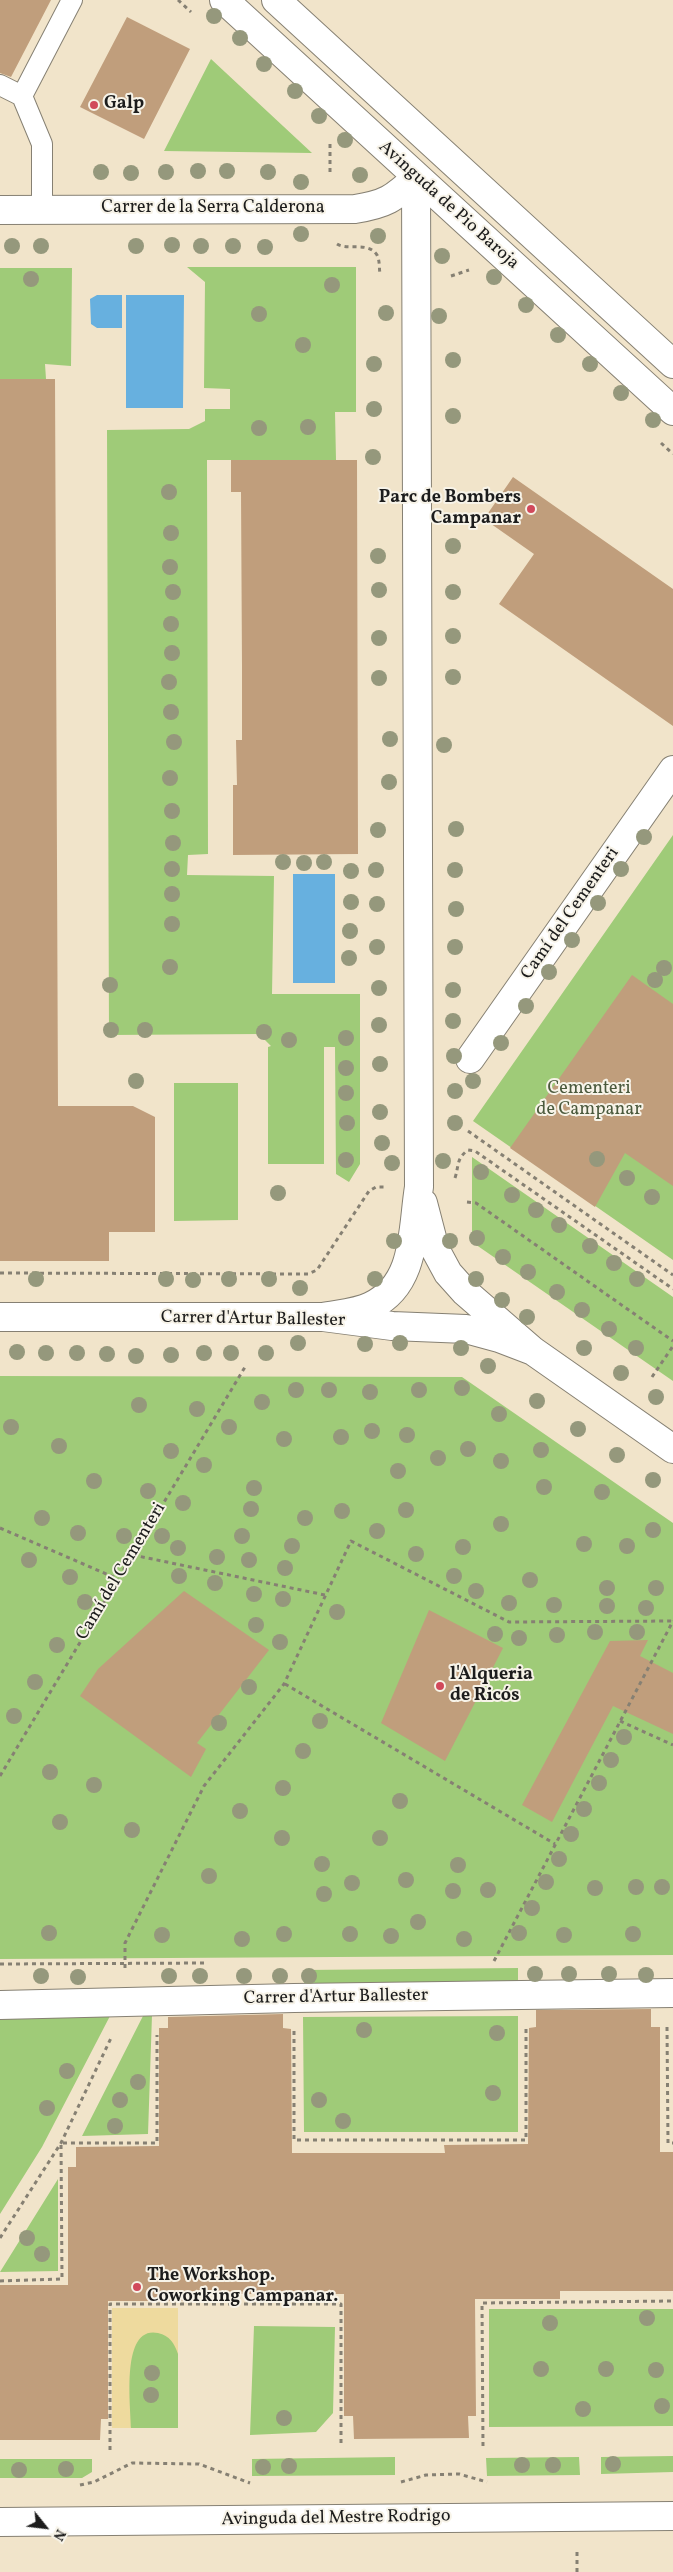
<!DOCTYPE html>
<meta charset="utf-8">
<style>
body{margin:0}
#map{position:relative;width:673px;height:2572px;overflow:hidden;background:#f1e4ca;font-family:Vollkorn,serif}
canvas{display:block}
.north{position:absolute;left:20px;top:2502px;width:50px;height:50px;-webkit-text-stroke:4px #f7f3e8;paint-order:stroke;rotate:119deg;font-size:14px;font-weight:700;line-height:20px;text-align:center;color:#1c1c1c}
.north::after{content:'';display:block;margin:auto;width:18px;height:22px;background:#1c1c1c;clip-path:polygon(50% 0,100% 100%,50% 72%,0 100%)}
</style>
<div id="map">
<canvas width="673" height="2572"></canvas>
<div class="north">N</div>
</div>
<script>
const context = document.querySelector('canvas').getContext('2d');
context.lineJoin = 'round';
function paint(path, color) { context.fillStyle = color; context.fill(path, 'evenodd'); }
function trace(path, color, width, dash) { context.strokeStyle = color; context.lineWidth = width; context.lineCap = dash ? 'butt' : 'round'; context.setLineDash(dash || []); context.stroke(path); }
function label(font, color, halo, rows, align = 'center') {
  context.font = font + ' Vollkorn,serif'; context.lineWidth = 4; context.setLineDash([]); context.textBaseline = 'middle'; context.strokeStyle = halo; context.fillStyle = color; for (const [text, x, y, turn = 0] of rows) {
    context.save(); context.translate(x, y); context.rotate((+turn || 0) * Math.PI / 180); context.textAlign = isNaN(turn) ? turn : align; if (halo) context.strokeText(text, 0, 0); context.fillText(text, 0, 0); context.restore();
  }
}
paint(new Path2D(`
 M211,59L312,153L164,151Z
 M187,267H356V412H335L336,460H207L208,854L188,855L187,875L274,876L272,994H360V1164L349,1182L336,1174L335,1047H324V1164H268V1047L271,1046L259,1034L109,1035L107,430L189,429L205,421V409H230V389L204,388L205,282Z
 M0,268H72L71,366L45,364L46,379H0Z
 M673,835V1260L473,1121Z
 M174,1083H238V1220L174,1221Z
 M472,1157L673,1297V1381L472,1242Z
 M0,1376L462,1377L673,1523V1955L0,1959Z
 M518,1968V1984L304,1986V1970Z
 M152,2015L148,2134L82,2136L143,2016Z
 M0,2016H110L42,2147L0,2214Z
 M518,2016V2132H304L303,2017Z
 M58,2179V2271L0,2272Z
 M112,2308H178V2428H112Z
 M489,2309H673V2426L489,2427Z
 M254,2326L335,2327L333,2413L316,2432L250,2435Z
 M673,2456V2472L601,2474V2457Z
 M395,2457V2475L252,2476V2459Z
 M579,2457L580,2475L487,2476L486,2458Z
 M0,2459H92V2472L82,2478H0Z`), '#9fcb78');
paint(new Path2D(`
 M112,2308H178V2354C174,2343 170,2336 158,2333C120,2325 131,2407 131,2428H112Z`), '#eeda9e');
paint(new Path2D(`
 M97,295H122V328H97L91,324L90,299Z
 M126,295H184L183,408H126Z
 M293,874H335V983H293Z`), '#67b0df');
paint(new Path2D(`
 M0,0H51L11,77L0,73Z
 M127,17L190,49L144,139L80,107Z
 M0,379H55L58,1106H133L155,1117V1232H109V1261H0Z
 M231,460H357L358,854L233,855V785H237L236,740H242V666L241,492H231Z
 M513,477L673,589V726L499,604L534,554L484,519Z
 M632,975L673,1004V1186L625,1153L595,1207L510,1148Z
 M184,1591L269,1650L197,1743L206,1749L191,1777L80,1696L98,1669Z
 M429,1610L503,1648L445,1761L381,1723Z
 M648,1640L640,1656L673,1673V1734L613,1706L552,1822L522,1805L610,1641Z
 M651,2009V2027H660V2152H673V2291H560V2299H475L476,2416H468L469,2438L354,2439L353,2416H344V2294H192V2301H108V2419H101L100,2440H0V2285H68V2167H76V2147L159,2146V2028H168V2017L283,2014V2028L291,2029L292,2153H445L444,2145L528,2144L529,2028L536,2027V2010Z`), '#c09e7c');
const service = new Path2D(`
 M0,85L22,96L42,144V210
 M22,96L72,0`);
const pedestrian = new Path2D(`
 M470,1059L673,770
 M0,2005L294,1998L673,1993`);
const minor = new Path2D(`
 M0,210L355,209C386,204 393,199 416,178
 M423,1203L435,1249L448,1273L465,1292L533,1351L673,1449
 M0,1317H323L392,1326L466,1329L499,1338L533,1351
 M323,1317C338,1314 357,1313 371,1306C417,1284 412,1229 419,1187L416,178`);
const secondary = new Path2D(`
 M224,0L673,411
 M276,0L673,364`);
const primary = new Path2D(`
 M0,2522L673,2516`);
trace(service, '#868073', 22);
trace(pedestrian, '#868073', 30);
trace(minor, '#868073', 30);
trace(secondary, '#868073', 30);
trace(primary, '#868073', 30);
trace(new Path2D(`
 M178,0L191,12
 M330,144V175
 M337,244C348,251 368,241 377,255C380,261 379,268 380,274
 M451,276L469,270
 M661,443L673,454
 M468,1131L673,1275
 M455,1178C459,1166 456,1159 468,1150L475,1151L673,1289
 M467,1202L476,1203L673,1341
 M0,1273L308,1274L317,1270L369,1191L376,1187H385
 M652,1377L673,1346
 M0,1528L118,1579
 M133,1555L325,1595
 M285,1684L555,1844
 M620,1721L673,1745
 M0,1776L245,1367
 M494,1961L673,1621
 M0,1964L207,1963
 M125,1968V1943L204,1786L284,1684L351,1541L509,1622L673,1621
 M667,2027L668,2143H673
 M294,2031V2140H526V2028
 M0,2238L61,2143L112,2036
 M0,2281L62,2279L61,2143H157V2035
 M483,2446L482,2303L673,2301
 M110,2450V2304H341V2447
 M401,2482L426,2475L459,2474L487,2482
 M80,2485L94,2482L132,2463L199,2464L250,2483
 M577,2572V2549`), '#868073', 3, [4, 4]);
trace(service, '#fff', 20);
trace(pedestrian, '#fff', 28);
trace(minor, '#fff', 28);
trace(secondary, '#fff', 28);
trace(primary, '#fff', 28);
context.fillStyle = '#95987c';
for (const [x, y] of [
 [214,16],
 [240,38],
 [264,64],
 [295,91],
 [319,116],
 [345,140],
 [198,171],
 [227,171],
 [101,172],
 [166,172],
 [268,172],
 [131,173],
 [360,175],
 [301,182],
 [301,234],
 [378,236],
 [172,245],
 [12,246],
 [41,246],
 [136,246],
 [201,246],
 [233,246],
 [265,247],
 [442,256],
 [494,277],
 [31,279],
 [332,285],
 [526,305],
 [386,313],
 [259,314],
 [439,316],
 [558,335],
 [303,345],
 [453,360],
 [374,364],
 [590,364],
 [621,393],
 [374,409],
 [453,416],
 [653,420],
 [308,427],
 [259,428],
 [373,457],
 [169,492],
 [171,533],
 [453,546],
 [378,556],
 [170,567],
 [379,590],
 [173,592],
 [453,592],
 [171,624],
 [453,636],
 [379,638],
 [172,653],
 [453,677],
 [379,678],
 [169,682],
 [171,712],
 [390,739],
 [174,742],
 [444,745],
 [170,778],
 [389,782],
 [172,811],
 [456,829],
 [378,830],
 [644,837],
 [173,843],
 [283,862],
 [324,862],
 [304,863],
 [172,869],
 [621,869],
 [376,870],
 [455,870],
 [351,871],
 [172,894],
 [351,902],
 [598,903],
 [377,904],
 [456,909],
 [172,924],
 [350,931],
 [572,940],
 [377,947],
 [455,947],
 [349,958],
 [170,967],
 [664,968],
 [549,972],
 [655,980],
 [110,985],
 [379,988],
 [453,990],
 [526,1006],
 [453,1021],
 [379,1025],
 [111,1030],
 [145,1030],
 [264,1032],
 [346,1038],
 [289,1040],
 [501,1043],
 [454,1056],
 [380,1064],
 [346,1068],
 [136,1081],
 [473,1081],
 [455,1091],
 [346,1093],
 [380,1112],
 [347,1123],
 [455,1123],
 [382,1143],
 [597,1159],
 [346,1160],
 [443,1161],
 [392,1163],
 [481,1172],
 [627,1178],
 [278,1193],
 [512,1195],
 [652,1197],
 [536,1210],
 [559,1225],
 [477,1238],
 [394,1241],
 [450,1241],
 [590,1246],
 [503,1257],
 [614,1263],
 [528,1272],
 [36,1279],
 [166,1279],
 [229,1279],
 [269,1279],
 [375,1279],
 [476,1279],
 [637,1279],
 [193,1280],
 [300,1288],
 [557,1292],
 [502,1300],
 [582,1310],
 [527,1317],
 [609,1329],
 [298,1343],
 [400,1343],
 [365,1344],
 [461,1348],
 [584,1348],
 [636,1348],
 [17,1352],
 [46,1353],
 [77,1353],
 [204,1353],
 [231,1353],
 [266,1353],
 [107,1354],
 [171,1355],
 [136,1356],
 [488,1366],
 [621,1373],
 [462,1388],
 [296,1390],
 [329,1390],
 [419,1390],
 [370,1392],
 [656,1397],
 [537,1401],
 [262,1402],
 [139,1405],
 [197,1409],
 [499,1414],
 [11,1427],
 [229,1427],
 [578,1429],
 [372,1431],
 [407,1435],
 [341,1437],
 [284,1439],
 [59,1446],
 [468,1449],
 [541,1450],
 [171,1451],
 [617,1455],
 [438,1458],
 [501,1461],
 [204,1465],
 [398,1471],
 [653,1480],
 [94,1481],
 [544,1487],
 [254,1488],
 [148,1491],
 [602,1492],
 [183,1503],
 [251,1509],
 [406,1510],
 [342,1511],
 [42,1518],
 [305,1518],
 [501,1524],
 [653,1530],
 [377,1531],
 [78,1533],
 [124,1536],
 [162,1536],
 [242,1536],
 [584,1544],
 [292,1546],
 [627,1546],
 [463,1547],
 [178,1548],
 [416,1554],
 [217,1557],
 [29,1560],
 [249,1560],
 [285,1568],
 [179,1576],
 [454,1576],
 [70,1577],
 [530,1580],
 [215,1583],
 [607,1588],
 [656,1588],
 [476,1591],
 [254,1594],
 [283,1599],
 [85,1602],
 [509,1603],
 [554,1605],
 [607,1606],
 [646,1608],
 [337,1612],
 [256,1625],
 [595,1632],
 [637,1632],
 [495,1634],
 [557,1635],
 [519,1638],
 [280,1642],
 [57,1645],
 [35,1682],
 [249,1687],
 [14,1716],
 [320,1721],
 [219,1723],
 [624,1737],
 [303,1751],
 [611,1760],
 [50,1772],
 [599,1783],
 [94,1785],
 [283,1788],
 [400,1801],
 [584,1809],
 [240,1811],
 [60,1822],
 [132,1830],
 [571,1834],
 [282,1838],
 [380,1838],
 [559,1859],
 [322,1864],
 [458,1865],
 [209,1876],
 [406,1880],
 [546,1882],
 [352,1883],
 [636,1887],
 [662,1887],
 [595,1888],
 [488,1890],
 [453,1891],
 [324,1894],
 [532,1908],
 [418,1922],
 [49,1933],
 [519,1933],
 [284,1934],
 [350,1934],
 [633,1934],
 [162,1935],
 [564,1935],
 [391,1936],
 [242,1939],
 [464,1939],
 [535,1974],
 [569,1974],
 [609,1974],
 [646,1975],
 [41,1976],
 [169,1976],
 [200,1976],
 [244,1976],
 [280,1976],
 [309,1976],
 [78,1977],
 [364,2030],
 [497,2033],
 [67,2071],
 [138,2082],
 [493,2093],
 [120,2100],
 [319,2100],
 [47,2108],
 [343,2121],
 [115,2126],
 [27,2238],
 [42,2254],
 [647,2318],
 [550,2323],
 [541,2369],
 [606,2369],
 [656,2370],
 [152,2373],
 [151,2395],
 [662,2406],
 [583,2409],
 [284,2418],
 [613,2464],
 [522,2465],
 [553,2465],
 [289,2466],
 [263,2467],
 [66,2469],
 [19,2470]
]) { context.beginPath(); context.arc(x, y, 8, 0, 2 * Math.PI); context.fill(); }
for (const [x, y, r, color] of [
 [94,105,5,"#d1495b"],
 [531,509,5,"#d1495b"],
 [440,1686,5,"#d1495b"],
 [137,2287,5,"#d1495b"]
]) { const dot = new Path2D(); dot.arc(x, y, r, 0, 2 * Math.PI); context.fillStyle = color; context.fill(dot); trace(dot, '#f7f3e8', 2); }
label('bold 18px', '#1c1c1c', '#f7f3e8', [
 ["Galp",104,105],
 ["Parc de Bombers",521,499,"right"],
 ["Campanar",521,520,"right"],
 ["l'Alqueria",450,1676],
 ["de Ricós",450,1697],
 ["The Workshop.",147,2277],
 ["Coworking Campanar.",147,2298]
], 'left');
label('18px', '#1c1c1c', '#f7f3e8', [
 ["Avinguda de Pio Baroja",448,206,42],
 ["Carrer de la Serra Calderona",213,209],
 ["Camí del Cementeri",571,914,-55],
 ["Carrer d'Artur Ballester",253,1320,1],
 ["Camí del Cementeri",122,1572,-59],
 ["Carrer d'Artur Ballester",336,1998,-1],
 ["Avinguda del Mestre Rodrigo",336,2519,-1]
]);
label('18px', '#4a593c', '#f7f3e8', [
 ["Cementeri",589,1090],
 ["de Campanar",589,1111]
]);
</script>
